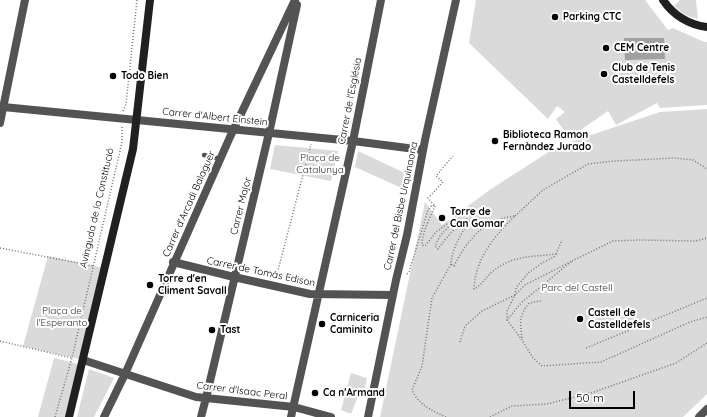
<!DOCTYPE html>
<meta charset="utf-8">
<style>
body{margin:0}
#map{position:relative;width:707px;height:417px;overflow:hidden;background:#fff;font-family:Quicksand,sans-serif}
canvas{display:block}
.scale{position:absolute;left:569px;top:391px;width:66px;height:18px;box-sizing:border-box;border:2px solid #000;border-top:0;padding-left:5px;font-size:12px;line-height:14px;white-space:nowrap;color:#000;-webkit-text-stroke:3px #fff;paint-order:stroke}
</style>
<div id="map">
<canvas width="707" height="417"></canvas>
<div class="scale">50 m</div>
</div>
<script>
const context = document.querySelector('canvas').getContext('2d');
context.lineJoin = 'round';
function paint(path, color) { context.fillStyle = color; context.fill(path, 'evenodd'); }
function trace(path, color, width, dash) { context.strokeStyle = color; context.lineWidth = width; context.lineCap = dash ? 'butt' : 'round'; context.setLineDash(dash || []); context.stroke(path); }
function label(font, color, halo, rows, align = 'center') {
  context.font = font + ' Quicksand,sans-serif'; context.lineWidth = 4; context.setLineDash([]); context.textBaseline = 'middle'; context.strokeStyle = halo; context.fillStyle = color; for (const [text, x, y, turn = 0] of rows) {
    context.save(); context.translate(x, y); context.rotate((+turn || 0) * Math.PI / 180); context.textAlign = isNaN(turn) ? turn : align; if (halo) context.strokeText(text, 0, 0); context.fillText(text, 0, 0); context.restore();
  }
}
paint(new Path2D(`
 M476,0H645L668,30L673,28L702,41L707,42V105L660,108L657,103L616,125L608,111L569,138L556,119L565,112L557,106L548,119L469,43Z
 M680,0H696L698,19L685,15L674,6Z
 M707,109V394L683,417H380L425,202L442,225L491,189L558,146L660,112Z
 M275,145L338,151L331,181L270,169Z
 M358,151L409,175L406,190L355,167Z
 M48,256L105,268L83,360L23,346Z
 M54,358L78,364L65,417H38Z
 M89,369L114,378L94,417H77Z
 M351,373L367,378L365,388L359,394L351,414L341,410Z`), '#dadada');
paint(new Path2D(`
 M624,38H664L665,59L625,60Z`), '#a1a1a1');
trace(new Path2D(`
 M123,111L126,104L137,0
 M434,205L428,198L443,182L436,176L453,156
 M435,206C430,218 422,232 422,245L425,246L436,232L451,221L453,222L440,236L435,246L438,249C446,238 455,227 467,219L469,221C461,235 452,248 451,264L454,266C467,240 484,219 515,216C495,235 475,259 474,289C482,285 486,277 493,271C513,255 532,257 556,254L554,257L542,263L528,273L516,288L515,295L507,311V320L522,302L572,261L525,285L515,295L482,311L465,326L460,342
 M515,216L543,190L588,164L614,161L675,158L693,160L707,169
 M0,248L94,266
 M556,254L562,240
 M572,261L613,241L639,240L695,241L707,238
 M407,274L409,272L428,210L432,205L435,206
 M276,278L311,144
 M507,320L522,340L533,358L542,366L601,362L690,322L707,317
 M522,338C520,322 519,316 529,303L541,301
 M0,341L72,358
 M586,348L707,298
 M55,417L72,358L122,142V127
 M446,417C432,411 418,404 412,390L422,366L432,298L451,264
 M490,417L512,406L547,404L594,392L676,363L707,343`), '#757575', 1.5, [1, 2]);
trace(new Path2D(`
 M204,155L220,159`), '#535353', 4.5);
trace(new Path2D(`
 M3,107L353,141L423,150
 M0,123L25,0
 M173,262L234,277L310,294L393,295
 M83,360L196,397L294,407L331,417
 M104,417L125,374L230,137L295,0
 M201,417L206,398L269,133L297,5
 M291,417L353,141L381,0
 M368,417L396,280L407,235L425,140L456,0
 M699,417L707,409`), '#535353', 8);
trace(new Path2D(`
 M663,0C673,15 689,25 707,27
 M69,417L133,149L150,0`), '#202020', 8);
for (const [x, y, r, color] of [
 [555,17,4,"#000"],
 [606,48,4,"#000"],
 [604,74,4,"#000"],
 [113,76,4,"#000"],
 [495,141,4,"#000"],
 [442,218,4,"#000"],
 [150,285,4,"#000"],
 [580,319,4,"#000"],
 [322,324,4,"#000"],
 [212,330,4,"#000"],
 [315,393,4,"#000"]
]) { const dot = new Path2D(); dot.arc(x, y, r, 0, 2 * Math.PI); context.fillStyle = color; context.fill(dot); trace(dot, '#fff', 1.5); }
label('bold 10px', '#000', '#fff', [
 ["Parking CTC",563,17],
 ["CEM Centre",614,48],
 ["Club de Tenis",612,68],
 ["Castelldefels",612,80],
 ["Todo Bien",121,76],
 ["Biblioteca Ramon",503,135],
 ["Fernàndez Jurado",503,147],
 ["Torre de",450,212],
 ["Can Gomar",450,224],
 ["Torre d'en",158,279],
 ["Climent Savall",158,291],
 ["Castell de",588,313],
 ["Castelldefels",588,325],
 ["Carniceria",330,318],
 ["Caminito",330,330],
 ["Tast",220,330],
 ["Ca n'Armand",323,393]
], 'left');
label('10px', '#000', '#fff', [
 ["Carrer de l'Església",350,101,-79],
 ["Carrer d'Albert Einstein",215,117,6],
 ["Carrer d'Arcadi Balaguer",189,204,-66],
 ["Carrer Major",241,206,-76],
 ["Carrer del Bisbe Urquinaona",401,206,-78],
 ["Avinguda de la Constitució",97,208,-77],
 ["Carrer de Tomàs Edison",261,272,12],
 ["Carrer d'Isaac Peral",242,391,7]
]);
label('10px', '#313131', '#fff', [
 ["Plaça de",320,158],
 ["Catalunya",320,170],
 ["Parc del Castell",577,288],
 ["Plaça de",62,311],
 ["l'Esperanto",62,323]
]);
</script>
